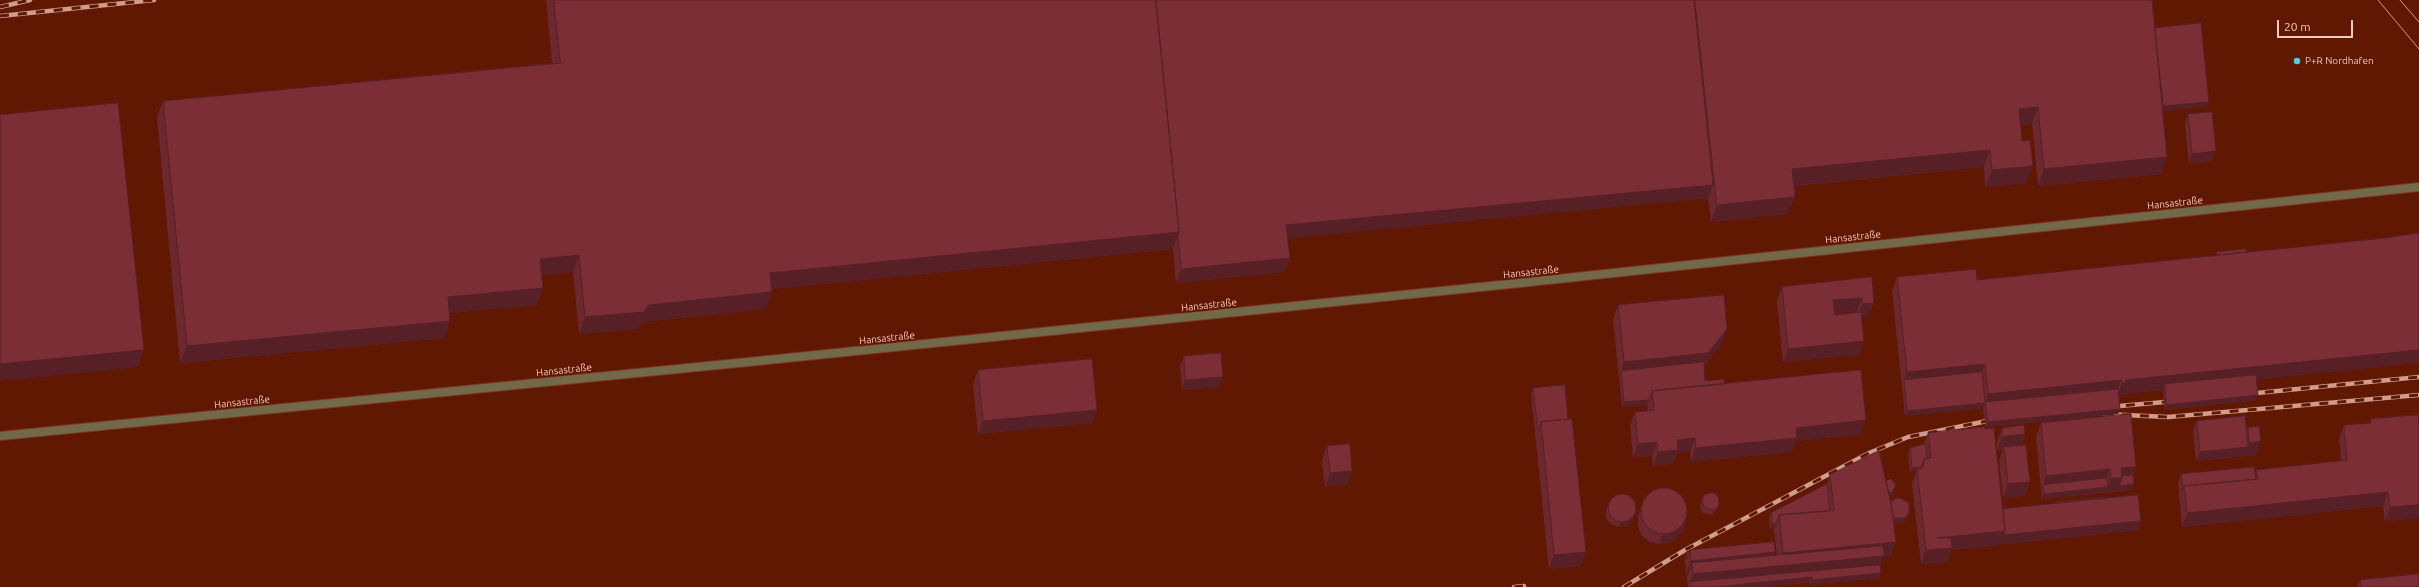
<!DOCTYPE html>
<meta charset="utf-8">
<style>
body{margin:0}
#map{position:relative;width:2419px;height:587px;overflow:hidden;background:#611803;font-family:Ubuntu,sans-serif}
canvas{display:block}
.scale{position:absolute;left:2277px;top:20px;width:76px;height:18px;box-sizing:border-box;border:2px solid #f5c8bb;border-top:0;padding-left:5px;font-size:12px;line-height:14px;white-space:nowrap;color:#f5c8bb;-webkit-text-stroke:3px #611803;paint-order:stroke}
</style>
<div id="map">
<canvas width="2419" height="587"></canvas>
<div class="scale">20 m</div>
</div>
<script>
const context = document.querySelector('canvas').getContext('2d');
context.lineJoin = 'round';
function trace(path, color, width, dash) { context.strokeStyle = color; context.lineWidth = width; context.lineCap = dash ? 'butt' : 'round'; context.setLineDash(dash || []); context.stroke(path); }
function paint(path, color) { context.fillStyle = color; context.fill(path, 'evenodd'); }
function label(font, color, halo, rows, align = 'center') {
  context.font = font + ' Ubuntu,sans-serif'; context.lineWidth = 4; context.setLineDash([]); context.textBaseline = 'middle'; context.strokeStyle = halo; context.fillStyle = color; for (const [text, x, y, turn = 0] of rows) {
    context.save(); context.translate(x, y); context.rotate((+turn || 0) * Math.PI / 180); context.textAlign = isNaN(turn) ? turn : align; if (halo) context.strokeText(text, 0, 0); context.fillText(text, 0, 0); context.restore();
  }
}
const street = new Path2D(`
 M0,436L748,362L1520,283L2419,187`);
trace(street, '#7c3824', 10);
trace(street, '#716948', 8);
trace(new Path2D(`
 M2378,0L2419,49
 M2400,0L2419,22`), '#d09c8d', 1);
const rail = new Path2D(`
 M0,7L30,0
 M0,16L154,0
 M2247,394L2419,377
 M2108,407L2176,401
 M2104,414L2168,417L2419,395
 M1514,587L1524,586
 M1624,587L1685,550L1869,453L1908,437L1997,419`);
trace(rail, '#d09c8d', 4.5);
trace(rail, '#611803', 3, [9]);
paint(new Path2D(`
 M546,0H2152L2155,28L2207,107L2163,111L2167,157L2161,174L2038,186L2032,124L2021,125L2026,183L1985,187L1984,167L1793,186L1795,197L1788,214L1711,222L1708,198L1287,238L1285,272L1176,283L1173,249L772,289L766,309L642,322L638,329L579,334L573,272L542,275L537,305L449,313L450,321L444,338L180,363L157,117L163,101L552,63Z
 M2188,114L2212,161L2189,164L2185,124Z
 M2217,252L2257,380L2256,400L2165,410L2163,390L2122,394L2121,397H2119L2118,414L1986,427L1983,408L1905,416L1892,291L1897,277L1977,280L2216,256Z
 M1872,277L1874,303L1869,316L1861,317L1859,355L1783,362L1777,301L1782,287ZM1857,311V312L1835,315V313Z
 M1618,305L1722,343L1704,366L1705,381L1724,384L1861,434L1796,441L1792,452L1691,462L1690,452L1677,453L1673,464L1653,466L1652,456L1633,457L1630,425L1635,412L1648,411L1647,405L1622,407L1613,319Z
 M1184,356L1223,377L1219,387L1182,390L1180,366Z
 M978,370L1097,410L1092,423L978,434L973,384Z
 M1533,388L1581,566L1549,569L1531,393Z
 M2371,419L2419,426V518L2385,521L2383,506L2182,527L2178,484L2181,474L2255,473L2256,470L2341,461L2339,439L2344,425L2370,423Z
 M2197,421L2246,432L2248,428L2256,455L2196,461L2193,431Z
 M2041,423L2136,467L2133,475L2134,484L2132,490L2042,499L2036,437Z
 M2002,428L2025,434L2021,445L2025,496L2003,498L1999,460L2003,450H1997V442Z
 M1928,433L2003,509L2055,503L2056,502L2105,498L2138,530L1951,550L1947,562L1921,564L1912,482L1916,473H1910L1908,453L1910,448L1924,444Z
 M1327,446L1352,471L1347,484L1325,487L1322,460Z
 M1830,475L1886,481L1894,490L1891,497H1890L1891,502L1907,518L1903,523H1894L1896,542L1891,556L1883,557L1880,565L1881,573L1879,578L1810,585V582L1765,587H1688L1687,577L1688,574H1686L1685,557L1687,552H1775L1773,556H1777L1774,529L1770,530L1769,518L1771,513L1827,484Z
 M1704,495L1716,512L1712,515L1702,512L1700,506Z
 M1644,498L1683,530L1677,538L1669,543L1659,544L1650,542L1642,536L1638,527V517Z
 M1608,505L1637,509L1632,521L1627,526L1619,527L1611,524L1606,518V510Z
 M2360,580L2419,587H2357Z`), '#6b282f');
paint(new Path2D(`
 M2209,102L2207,107L2155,112L2157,107Z
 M2038,107L2032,124L2013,126L2019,109Z
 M1990,150L1984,167L1786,186L1792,169Z
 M2216,151L2212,161L2189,164L2192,154Z
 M2167,157L2161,174L2038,186L2044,169Z
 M2033,166L2026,183L1985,187L1992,170Z
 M1713,185L1708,198L1281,239L1286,225Z
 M1795,197L1788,214L1711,222L1717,205Z
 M1179,232L1173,249L764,290L770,273Z
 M579,255L573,272L534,276L540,259Z
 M1290,258L1285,272L1176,283L1181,269Z
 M543,288L537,305L442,314L448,297Z
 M772,292L766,309L642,322L638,329L579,334L585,317L649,305Z
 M1862,298L1857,311L1828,314L1833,300Z
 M1874,303L1869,316L1857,318L1862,304Z
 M450,321L444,338L180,363L187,346Z
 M1727,329L1722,343L1703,367L1621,371L1619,376L1624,362Z
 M1864,341L1859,355L1783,362L1788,349Z
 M144,350L138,367L0,381V364Z
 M2419,350V363L2165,389V384L2163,390L2122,394L2121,397H2117L2122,383L2126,380Z
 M1985,364L1980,377L1904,380L1907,372Z
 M1223,377L1219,387L1182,390L1185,380Z
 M2121,380L2116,394L1985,403L1988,394Z
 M2258,395L2256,400L2165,410L2166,405Z
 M1649,400L1647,405L1622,407L1624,402Z
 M1985,403L1983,408L1905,416L1907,411Z
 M2120,409L2118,414L1986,427L1988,422Z
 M1097,410L1092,423L978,434L983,421Z
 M1866,420L1861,434L1796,441L1792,452L1691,462L1696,448L1796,428Z
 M2025,434L2020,448L2004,447L2003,450H1997L2002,437Z
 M1695,438L1690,452L1677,453L1673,464L1653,466L1658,452L1677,440Z
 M2261,441L2256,455L2244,456L2249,443Z
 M1657,442L1652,456L1633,457L1638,444Z
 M2248,447L2244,456L2196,461L2200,452Z
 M1921,467L1919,473L1917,469L1916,473H1910L1912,468Z
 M2136,467L2131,480L2121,481L2117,491L2042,499L2044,494L2108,487L2111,478L2121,468Z
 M2110,469L2105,483L2043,485L2046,476Z
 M1352,471L1347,484L1325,487L1330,473Z
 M2030,482L2025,496L2003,498L2008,484Z
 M2134,484L2132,490L2117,491L2119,486Z
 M1896,485L1894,490L1891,497L1886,498L1888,493Z
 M2388,492L2383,506L2182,527L2187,513Z
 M2419,505V518L2385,521L2390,507Z
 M1718,507L1716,512L1712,515L1714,510Z
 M1909,513L1907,518L1903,523L1893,524L1895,518Z
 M1634,516L1632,521L1627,526L1619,527L1621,522Z
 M1686,520L1683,530L1677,538L1669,543L1659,544L1663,534Z
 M2141,521L2138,530L2000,545L2004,535Z
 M1772,524H1776L1774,529L1770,530Z
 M2005,531L2000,545L1951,550L1947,562L1921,564L1926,550L1937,538Z
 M1896,542L1891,556L1883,557L1879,570L1690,582L1688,587L1693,574L1692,564L1688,574H1686L1691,561L1775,552L1770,566H1779L1783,553Z
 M1586,552L1581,566L1549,569L1554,555Z
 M1881,573L1879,578L1810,585L1812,580Z
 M1812,577L1810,582L1765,587H1717Z`), '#572026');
const building = new Path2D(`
 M554,0H1156L1179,232L770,273L772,292L649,305L644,312L585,317L579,255L540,259L543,288L448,297L450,321L187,346L163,101L560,63Z
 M1156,0H1694L1713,185L1286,225L1290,258L1181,269L1178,236L1179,232Z
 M1695,0H2152L2167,157L2044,169L2038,107L2019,109L2022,141L2030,140L2033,166L1992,170L1990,150L1792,169L1795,197L1717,205Z
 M2201,23L2209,102L2163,106L2155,28Z
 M118,103L144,350L0,364V115Z
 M2212,112L2216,151L2192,154L2188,114Z
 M2419,233V350L2126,380V383H2122L2121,380L1988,394L1985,364L1907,372L1897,277L1976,269L1977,280L2385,238Z
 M2246,249V252L2217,255V252Z
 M1872,277L1874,303L1862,304V298L1833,300L1835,315L1861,312L1864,341L1788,349L1782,287Z
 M1724,295L1727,329L1708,353L1624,362L1618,305Z
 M1221,353L1223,377L1185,380L1184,356Z
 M1092,359L1097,410L983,421L978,370Z
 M1704,362L1705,381L1724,379V384L1652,391L1649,400L1624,402L1621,371Z
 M1861,370L1866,420L1796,428L1797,438L1696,448L1695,438L1677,440L1678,450L1658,452L1657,442L1638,444L1635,412L1654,410L1652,391Z
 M1982,372L1985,402L2118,389L2120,409L1988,422L1985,403L1907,411L1904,380Z
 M2256,375L2258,395L2166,405L2165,384Z
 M1565,385L1568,419L1541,422L1538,431L1533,388Z
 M2131,414L2136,467L2121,468L2122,478H2111L2110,469L2046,476L2041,423Z
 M2418,415L2419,426V505L2390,507L2388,492L2187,513L2184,486L2258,479L2256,470L2347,460L2344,425L2371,423V419Z
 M2245,416L2248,447L2200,452L2197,421Z
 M1572,419L1586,552L1554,555L1541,422Z
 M2024,425L2025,434L2002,437V428Z
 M2259,426L2261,441L2249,443L2248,428Z
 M1985,427V429L1994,428L2005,531L1937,538H1951L1952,548L1926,550L1917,469L1923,468L1924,459L1931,458L1928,433Z
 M1350,444L1352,471L1330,473L1327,446Z
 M1926,444L1927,459H1924L1921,467L1912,468L1910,448Z
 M2026,445L2030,482L2008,484L2004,447Z
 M1879,451L1891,504L1896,542L1783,553L1779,515L1834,510L1830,475Z
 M2254,467L2256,479L2184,486L2183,490L2181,474Z
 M2133,475L2134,484L2119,486L2122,478V476Z
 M2107,478L2108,487L2044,494L2043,485Z
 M1891,479L1896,485L1892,492L1889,493L1886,481L1887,480Z
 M1827,484L1830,511L1779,515L1776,524H1772L1771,513Z
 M1641 511a23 23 0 1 1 46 0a23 23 0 1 1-46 0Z
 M1710,493H1715L1719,498L1718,507L1714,510L1704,507L1702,501L1704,495Z
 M1608 508a14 14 0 1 1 28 0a14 14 0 1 1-28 0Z
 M2138,495L2141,521L2004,535L2005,531L2003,509Z
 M2105,497V498L2056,503V502Z
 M1900,498L1909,503V513L1905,518H1895L1893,516L1891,502L1894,499Z
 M1774,542L1775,552L1691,561L1690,550Z
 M1883,546L1884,556L1693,574L1692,563Z
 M1690,551L1687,559V552Z
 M1880,565L1881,573L1812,580V577L1717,587H1690V582Z
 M2419,574V587H2361L2360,580Z`);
paint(building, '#7c2e37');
trace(building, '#572026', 1);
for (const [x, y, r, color] of [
 [2297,61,4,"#58c9e3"]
]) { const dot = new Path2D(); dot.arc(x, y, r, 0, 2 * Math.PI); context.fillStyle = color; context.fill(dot); trace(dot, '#611803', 1.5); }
label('10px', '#f5c8bb', '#611803', [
 ["P+R Nordhafen",2305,61]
], 'left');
label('10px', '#f5c8bb', '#611803', [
 ["Hansastraße",2175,203,-6],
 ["Hansastraße",1853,237,-6],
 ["Hansastraße",1531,272,-6],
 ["Hansastraße",1209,305,-6],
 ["Hansastraße",887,338,-6],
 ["Hansastraße",564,370,-6],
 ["Hansastraße",242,402,-6]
]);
</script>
